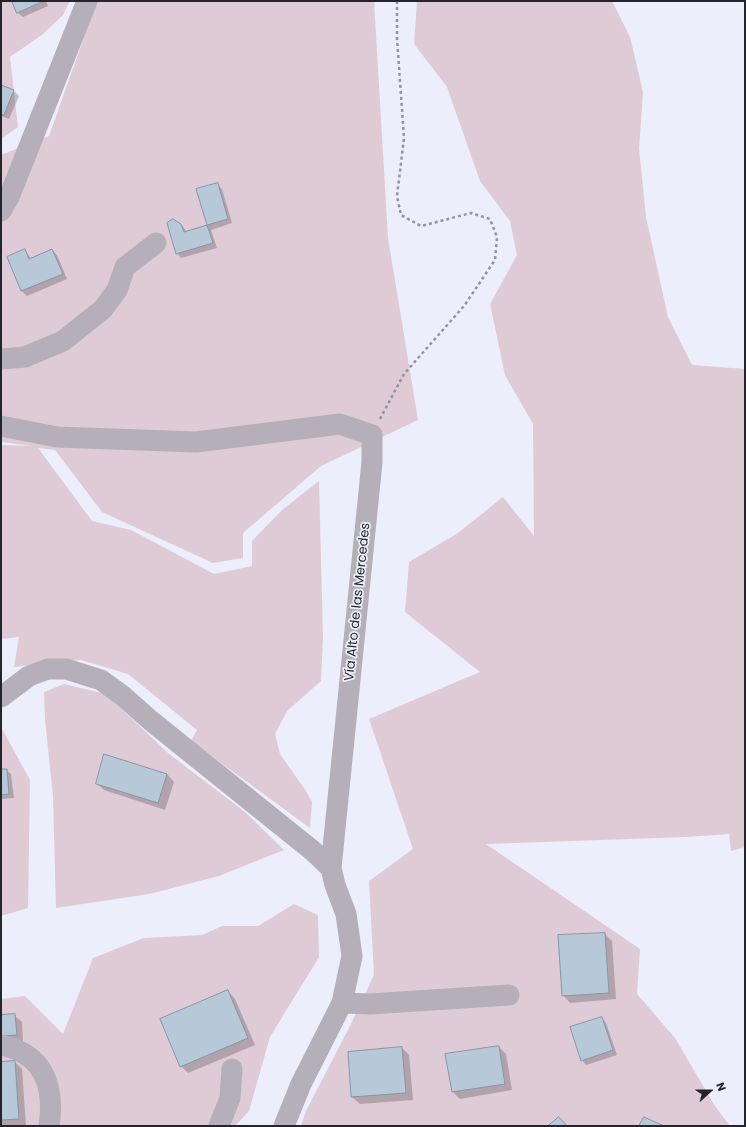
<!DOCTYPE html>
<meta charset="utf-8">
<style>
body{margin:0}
#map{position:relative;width:746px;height:1127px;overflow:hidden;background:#eceefb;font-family:Poppins,sans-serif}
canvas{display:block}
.frame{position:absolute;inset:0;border:2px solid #23242c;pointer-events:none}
.north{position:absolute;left:690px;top:1071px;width:40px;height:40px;-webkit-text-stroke:3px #eceefb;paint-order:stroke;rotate:69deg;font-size:11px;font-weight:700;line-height:16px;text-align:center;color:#23242c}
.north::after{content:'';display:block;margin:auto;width:14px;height:18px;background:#23242c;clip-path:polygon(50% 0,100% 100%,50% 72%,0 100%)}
</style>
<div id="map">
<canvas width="746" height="1127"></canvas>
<div class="frame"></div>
<div class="north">N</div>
</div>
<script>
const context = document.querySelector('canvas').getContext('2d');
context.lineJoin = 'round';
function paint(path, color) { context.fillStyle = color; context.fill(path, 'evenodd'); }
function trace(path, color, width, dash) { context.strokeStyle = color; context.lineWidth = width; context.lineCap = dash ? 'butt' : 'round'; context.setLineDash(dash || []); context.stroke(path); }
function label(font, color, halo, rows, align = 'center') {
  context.font = font + ' Poppins,sans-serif'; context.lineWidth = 3.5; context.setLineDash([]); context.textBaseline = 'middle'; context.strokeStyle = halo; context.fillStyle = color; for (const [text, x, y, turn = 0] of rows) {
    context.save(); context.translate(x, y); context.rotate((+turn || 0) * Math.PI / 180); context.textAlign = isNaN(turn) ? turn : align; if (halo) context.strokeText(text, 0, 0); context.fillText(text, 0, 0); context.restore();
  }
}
paint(new Path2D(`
 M1,1H70L63,15L43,34L10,57L18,127L1,139Z
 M97,1H374L388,238L418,420L321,466L243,533V558L213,563L102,512L55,450L38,448L92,521L131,530L214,574L252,566V541L282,510L319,481L323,637L321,681L287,711L275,734L280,754L306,791L312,802L310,828L191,741L197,730L128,674L81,660L14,667L19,637L1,639V445L31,446L1,442V155L49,136Z
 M417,1H612L630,37L643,92L639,149L646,217L668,317L692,365L745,369V847L731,851L729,834L686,837L486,844L640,949L637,994L675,1038L715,1106L730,1126H301L306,1111L350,1026L374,975L369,881L413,849L369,719L480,672L405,612L409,562L458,533L503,497L534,536L533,424L505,375L490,304L517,255L510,221L480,181L447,87L414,44Z
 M64,684L106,694L168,753L245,812L284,850L219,876L149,894L56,908L53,796L45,720L44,692Z
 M1,727L30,780L28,908L1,916Z
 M294,904L318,915L319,957L270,1037L249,1111L235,1126H1V999L25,996L63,1034L93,958L144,938L202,935L222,926H258Z`), '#decbd6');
paint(new Path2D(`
 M13,1H46L48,6L23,17L18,13Z
 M1,86L14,91L19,96L9,119L1,116Z
 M217,184L222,189L232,223L211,230L217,248L181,258L177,253L181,224L187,232L208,226L197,190Z
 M25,250L31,259L52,250L57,255L67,279L27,296L22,291L8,257Z
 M1,770H6L11,774L14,798L1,799Z
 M167,774L174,782L165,810L104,790L97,783Z
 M605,934L612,941L616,999L570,1003L563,995Z
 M228,991L235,999L255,1045L188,1073L181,1066Z
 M14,1015L22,1022L23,1041L1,1043V1016Z
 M602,1018L606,1023L617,1055L586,1065L582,1060Z
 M499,1047L506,1054L512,1090L460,1099L453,1092Z
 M402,1048L409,1055L413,1100L360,1104L352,1097Z
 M15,1062L22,1069L26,1126H1V1063Z`), '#0003');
const building = new Path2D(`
 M12,1H44L17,13Z
 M1,85L14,90L4,115L1,114Z
 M218,183L228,219L207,225L196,189Z
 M173,219L181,224L184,232L207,225L213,243L176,254L167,223Z
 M25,249L29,259L52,249L63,274L21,291L7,257Z
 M104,754L167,774L158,803L96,784Z
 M1,769H7L9,794L1,795Z
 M605,933L609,993L562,996L558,935Z
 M228,990L248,1038L180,1067L160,1019Z
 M15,1014L17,1035L1,1036V1015Z
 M602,1017L613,1050L581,1061L570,1027Z
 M499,1046L505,1084L452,1092L445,1054Z
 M402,1047L406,1093L351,1097L348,1052Z
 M15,1061L19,1119L1,1120V1062Z
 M559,1117L567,1126H548Z
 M644,1117L664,1126H639Z`);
paint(building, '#b7c9d9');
trace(building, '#8697a6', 1);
trace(new Path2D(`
 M380,419L404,374L464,306L495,260L497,237L490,219L471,213L421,226L401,215L397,196L404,138L397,38V1`), '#91939d', 2.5, [3, 3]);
trace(new Path2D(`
 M1,211L9,197L87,1
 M1,359L25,357L63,341L103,309L117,290L125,267L156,243
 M1,426L57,437L196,442L340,424L372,435V462L331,868L335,885L346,914L352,956L342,1003L301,1084L284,1126
 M1,697L29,676L48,669H66L101,680L123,696L150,720L313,851L331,868
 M342,1003L370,1004L509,995
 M1,1045C44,1054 55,1086 49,1126
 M219,1126L230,1098L232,1069`), '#b4afb8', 21);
label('13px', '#23242c', '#eceefb', [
 ["Vía Alto de las Mercedes",358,602,-84]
]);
</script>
